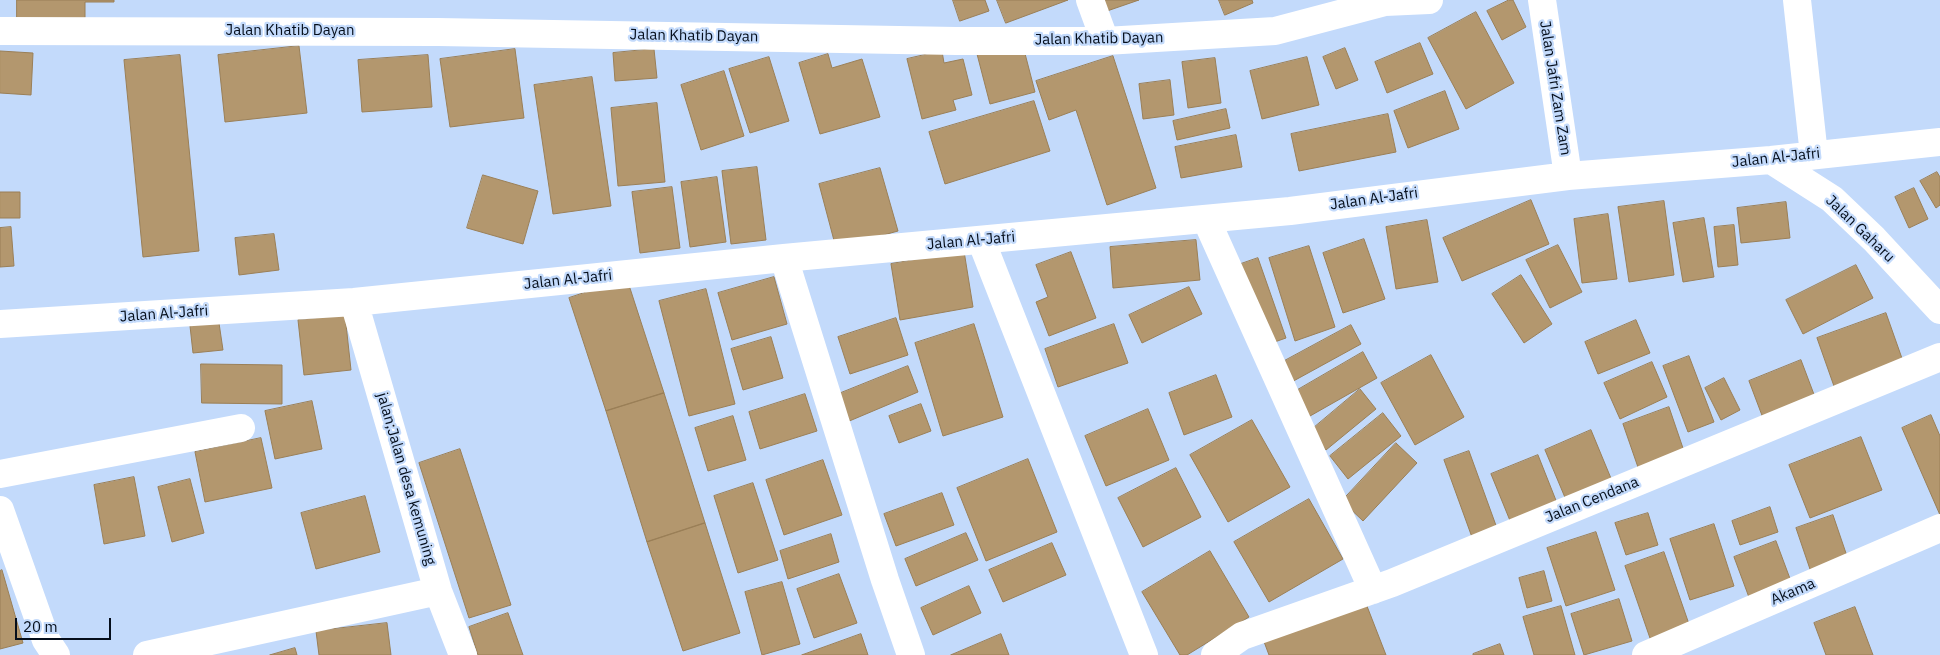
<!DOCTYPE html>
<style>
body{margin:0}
#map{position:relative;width:1940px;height:655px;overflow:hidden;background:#c3dafb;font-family:"IBM Plex Sans",sans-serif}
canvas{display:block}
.scale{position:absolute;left:15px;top:618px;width:96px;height:22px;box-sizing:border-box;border:2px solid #050e1b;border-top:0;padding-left:6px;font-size:15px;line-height:18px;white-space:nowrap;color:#050e1b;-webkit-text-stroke:4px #c3dafb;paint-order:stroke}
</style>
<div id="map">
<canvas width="1940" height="655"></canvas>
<div class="scale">20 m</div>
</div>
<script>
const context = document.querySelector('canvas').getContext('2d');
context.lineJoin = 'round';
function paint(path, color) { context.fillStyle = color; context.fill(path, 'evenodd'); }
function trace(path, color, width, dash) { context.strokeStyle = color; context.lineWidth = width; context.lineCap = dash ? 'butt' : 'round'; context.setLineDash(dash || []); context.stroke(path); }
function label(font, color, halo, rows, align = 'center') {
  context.font = font + ' "IBM Plex Sans",sans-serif'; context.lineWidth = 4.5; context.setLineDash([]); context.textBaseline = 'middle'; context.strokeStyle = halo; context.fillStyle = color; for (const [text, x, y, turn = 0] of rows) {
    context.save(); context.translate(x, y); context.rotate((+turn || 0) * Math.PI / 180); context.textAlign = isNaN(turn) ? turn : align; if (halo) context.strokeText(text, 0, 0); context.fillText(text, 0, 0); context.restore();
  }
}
const building = new Path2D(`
 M17,0H114V2H85V18H17Z
 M953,0H985L989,11L960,21Z
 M997,0H1068L1006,23Z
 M1103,0H1139L1107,11Z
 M1219,0H1252L1253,3L1225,15Z
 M1509,0H1513L1526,27L1502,40L1487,11Z
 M1476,12L1514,83L1466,109L1428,38Z
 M1022,42L1035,92L990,104L977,54Z
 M1420,43L1433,74L1387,93L1375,62Z
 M299,46L307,113L225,122L218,55Z
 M1345,48L1358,80L1336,89L1323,57Z
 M515,49L524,118L450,127L440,59Z
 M654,49L657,78L615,81L613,53Z
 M0,51L33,53L31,95L0,93Z
 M942,51L944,63L963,59L972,95L953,100L956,110L922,119L907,59Z
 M828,54L832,68L862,59L880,117L820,134L799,63Z
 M180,55L199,251L143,257L124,60Z
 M428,55L432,107L362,112L358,60Z
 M1113,56L1156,188L1107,205L1076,110L1049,120L1036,81Z
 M769,57L789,121L750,133L729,69Z
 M1307,57L1319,105L1262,119L1250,71Z
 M1215,58L1221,103L1188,108L1182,62Z
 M724,71L744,136L701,150L681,85Z
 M592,77L611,206L553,214L534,85Z
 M1170,80L1174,115L1143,119L1139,84Z
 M1445,91L1459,129L1408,148L1394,111Z
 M1034,101L1050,151L945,184L929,132Z
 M657,103L665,182L618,186L611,108Z
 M1226,109L1230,128L1177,140L1173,121Z
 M1388,114L1396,152L1299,171L1291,134Z
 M1236,135L1242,167L1181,178L1175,147Z
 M757,167L766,240L731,244L722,171Z
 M880,168L898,231L836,248L819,184Z
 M1937,172L1940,177V205L1936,208L1920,181Z
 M483,175L538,191L523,244L467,228Z
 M717,177L726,242L690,247L681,182Z
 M672,187L680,248L640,253L632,192Z
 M1914,188L1928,219L1909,228L1895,197Z
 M0,192H20V218H0Z
 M1531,200L1549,244L1462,281L1443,238Z
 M1664,201L1674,275L1629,282L1618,207Z
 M1786,202L1790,238L1741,243L1737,208Z
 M1608,214L1617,279L1582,283L1574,219Z
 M1704,218L1714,277L1683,282L1673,223Z
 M1427,220L1438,282L1396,289L1386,227Z
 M1734,225L1738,265L1718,267L1714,227Z
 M11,227L14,266L0,267V228Z
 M274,234L279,270L239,275L235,238Z
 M1364,239L1385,299L1343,313L1323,253Z
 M1196,240L1200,280L1113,288L1110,247Z
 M1558,245L1582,292L1550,308L1526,260Z
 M1309,246L1335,327L1295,341L1269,258Z
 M964,251L973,307L900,320L891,264Z
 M1071,252L1096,318L1049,336L1036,302L1048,297L1036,265Z
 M1258,258L1286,338L1266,345L1238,265Z
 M1856,265L1873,298L1803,334L1786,300Z
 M1521,275L1552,324L1524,343L1492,294Z
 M774,277L787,324L732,340L718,293Z
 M627,279L664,393L606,411L569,298Z
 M1189,287L1202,314L1142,343L1129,315Z
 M706,289L735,404L689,416L659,301Z
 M1886,313L1904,364L1835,389L1817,338Z
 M345,315L351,370L304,375L298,320Z
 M896,318L908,355L850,374L838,337Z
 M1636,320L1650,353L1598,374L1585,342Z
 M219,323L223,350L193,353L190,326Z
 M974,324L1003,417L943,436L915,343Z
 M1114,324L1128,363L1058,387L1045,349Z
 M1351,325L1361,344L1288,384L1277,365Z
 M771,337L783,378L743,390L731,349Z
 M1363,352L1377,378L1303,420L1289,395Z
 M1431,355L1464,417L1415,445L1381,383Z
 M1689,356L1714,422L1688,432L1663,366Z
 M1801,360L1818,405L1766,426L1749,381Z
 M1652,362L1667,397L1620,419L1604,383Z
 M201,364L282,365V404L202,403Z
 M908,366L918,392L847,422L836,395Z
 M1216,375L1232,417L1184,435L1169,393Z
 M1724,378L1740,410L1721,420L1705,388Z
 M1360,389L1376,409L1326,450L1310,431Z
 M664,393L705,523L647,542L606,411Z
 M805,394L817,431L760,449L749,412Z
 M312,401L322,449L275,459L265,411Z
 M921,404L931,431L899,443L889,416Z
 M1669,407L1686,457L1640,473L1623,424Z
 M1148,409L1169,460L1106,486L1085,436Z
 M1383,413L1401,436L1348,479L1330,456Z
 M1931,415L1940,436V515L1902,428Z
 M733,416L746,460L708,471L695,428Z
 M1252,420L1290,487L1228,522L1190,455Z
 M1591,430L1615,488L1569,507L1545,450Z
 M1861,437L1882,490L1810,518L1789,465Z
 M261,438L272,488L205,502L195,452Z
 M1396,443L1417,463L1363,521L1342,501Z
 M460,449L511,605L469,618L419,463Z
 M1469,451L1498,531L1473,540L1444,460Z
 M1538,455L1559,508L1513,528L1491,474Z
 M1028,459L1057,532L986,561L957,488Z
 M823,460L842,515L784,535L766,480Z
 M1176,468L1201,517L1143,547L1118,498Z
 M134,477L145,536L104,544L94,485Z
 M190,479L204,533L172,542L158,487Z
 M753,483L778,560L738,573L714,496Z
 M942,493L954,525L896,546L884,514Z
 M365,496L380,552L316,569L301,513Z
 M1309,499L1343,559L1269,602L1234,542Z
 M1770,507L1778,532L1740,545L1732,521Z
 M1648,513L1658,545L1626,555L1615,523Z
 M1833,515L1850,565L1813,578L1796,528Z
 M705,523L740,633L683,651L647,542Z
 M1714,524L1734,586L1690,600L1670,539Z
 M1596,532L1615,590L1566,606L1547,548Z
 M966,533L978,560L916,586L905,559Z
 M831,534L839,562L788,579L780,551Z
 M1776,541L1792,584L1750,600L1734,557Z
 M1052,543L1066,575L1003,602L989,570Z
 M1210,551L1249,617L1187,655H1180L1142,592Z
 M1664,552L1690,627L1651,641L1625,566Z
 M2,570L23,643L0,649V571Z
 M1544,571L1552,601L1527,608L1519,578Z
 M839,574L857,623L814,638L797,589Z
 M782,582L800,644L762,655L745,592Z
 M969,586L981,613L933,635L921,608Z
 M1619,599L1632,641L1584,655L1571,614Z
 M1365,601L1386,655H1269L1263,639Z
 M1561,606L1575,655H1534L1523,617Z
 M1855,607L1873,655H1826L1814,623Z
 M508,613L523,655H478L469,627Z
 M387,623L391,655H319L316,631Z
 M861,634L868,655H802Z
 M1001,634L1009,655H951Z
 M1500,644L1504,655H1473V654Z
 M295,648L297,655H270Z`);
paint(building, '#b3976e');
trace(building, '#9a7f57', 1);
trace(new Path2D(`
 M1090,0L1105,41
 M1382,0L1385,2L1429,0
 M1542,0L1568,176
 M1797,0L1814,155
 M0,31L438,32L956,41H1105L1275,31L1385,2
 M1771,160L1832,199L1874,239L1940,310
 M1206,219L1373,590
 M981,240L1144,655
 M784,258L885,580L911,655
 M354,302L438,591L463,655
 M0,324L354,302L784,258L1290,211L1568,176L1771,160L1940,142
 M0,474L241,428
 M0,510L46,640L56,655
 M147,655L438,591
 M1215,655L1242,636L1392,583L1940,357
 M1646,655L1940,528`), '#fff', 28);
label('15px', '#050e1b', '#c3dafb', [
 ["Jalan Khatib Dayan",290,31],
 ["Jalan Khatib Dayan",694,36,1],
 ["Jalan Khatib Dayan",1099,39,-1],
 ["Jalan Jafri Zam Zam",1555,88,81],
 ["Jalan Al-Jafri",1776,158,-6],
 ["Jalan Al-Jafri",1374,199,-8],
 ["Jalan Gaharu",1860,229,44],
 ["Jalan Al-Jafri",971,241,-5],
 ["Jalan Al-Jafri",568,280,-6],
 ["Jalan Al-Jafri",164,314,-4],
 ["jalan;Jalan desa kemuning",406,479,74],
 ["Jalan Cendana",1592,500,-22],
 ["Akama",1793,592,-23]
]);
</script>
